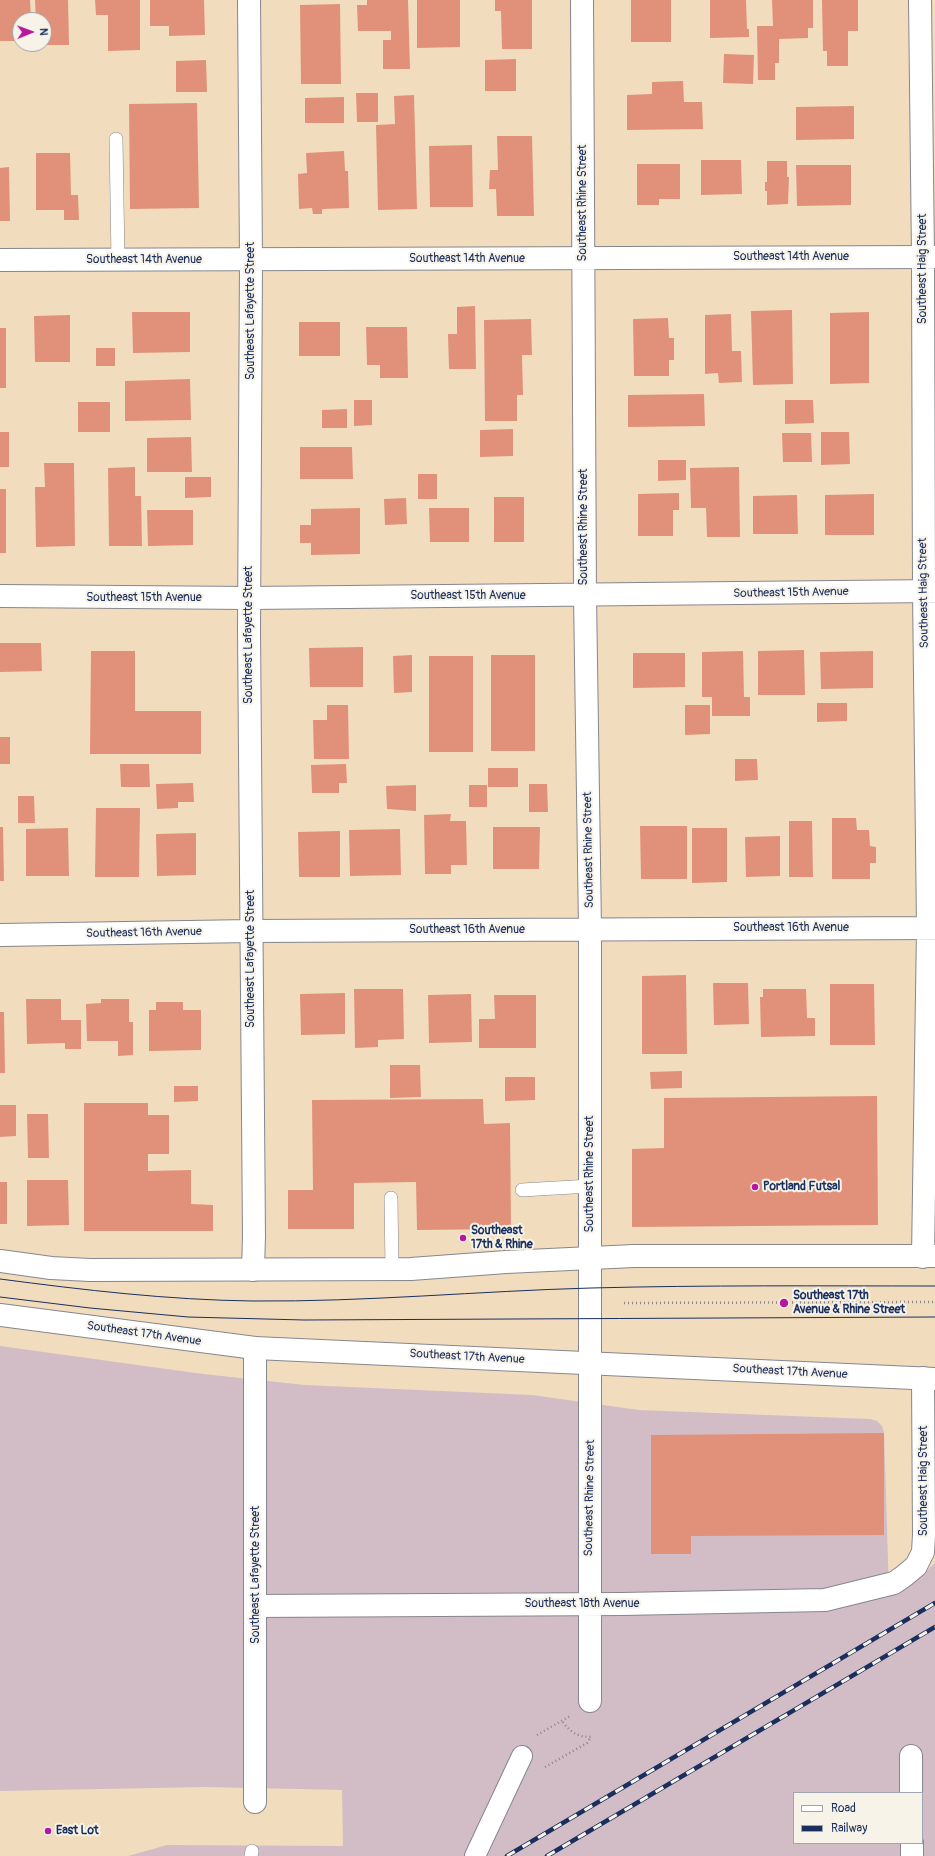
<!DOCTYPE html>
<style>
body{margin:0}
#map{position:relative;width:935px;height:1856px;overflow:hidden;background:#f1ddbd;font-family:Pangolin,sans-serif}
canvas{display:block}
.legend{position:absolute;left:793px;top:1792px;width:130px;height:52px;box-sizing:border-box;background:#f7f3e8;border:1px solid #9fa5b1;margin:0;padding:5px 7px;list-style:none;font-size:12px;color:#1b2f5e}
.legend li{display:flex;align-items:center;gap:8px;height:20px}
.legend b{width:20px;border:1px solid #9fa5b1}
.north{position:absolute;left:12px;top:12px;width:40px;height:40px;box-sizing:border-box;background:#f7f3e8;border:1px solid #9fa5b1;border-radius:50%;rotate:89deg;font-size:11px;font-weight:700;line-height:16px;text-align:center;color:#1b2f5e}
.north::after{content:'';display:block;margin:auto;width:14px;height:18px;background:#b5179e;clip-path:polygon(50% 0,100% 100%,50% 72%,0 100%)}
</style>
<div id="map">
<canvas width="935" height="1856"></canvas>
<ul class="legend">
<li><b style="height:5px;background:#fff"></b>Road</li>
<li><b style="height:5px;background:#1b2f5e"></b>Railway</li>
</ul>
<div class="north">N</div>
</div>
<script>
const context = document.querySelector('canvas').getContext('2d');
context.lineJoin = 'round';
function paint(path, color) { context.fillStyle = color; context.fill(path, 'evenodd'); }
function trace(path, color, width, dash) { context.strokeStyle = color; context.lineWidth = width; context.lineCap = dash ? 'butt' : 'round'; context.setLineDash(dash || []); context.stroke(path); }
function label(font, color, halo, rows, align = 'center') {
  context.font = font + ' Pangolin,sans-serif'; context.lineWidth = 4; context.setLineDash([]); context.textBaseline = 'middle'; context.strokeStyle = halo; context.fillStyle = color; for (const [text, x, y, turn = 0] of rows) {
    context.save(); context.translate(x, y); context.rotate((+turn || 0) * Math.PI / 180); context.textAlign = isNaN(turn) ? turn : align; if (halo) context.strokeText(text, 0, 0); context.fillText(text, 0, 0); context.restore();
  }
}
paint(new Path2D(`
 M0,1346L203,1374L305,1385L532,1395L639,1410L870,1419L877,1421L882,1426L884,1433L889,1592L917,1580L935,1563V1856H128L167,1845L343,1846L342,1790L205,1787L0,1791ZM794,1793H922V1843H794Z`), '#d2bdc7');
paint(new Path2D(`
 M0,0H30L31,20H20V41H0Z
 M35,0H68L69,45H44V20H36Z
 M95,0H140V50L108,51V15H96Z
 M150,0H204L205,35L169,36V26H150Z
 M367,0H408L410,69H383V40H391V31H358L357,5H367Z
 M417,0H460V47L417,48Z
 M495,0H532V49H502L501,11H495Z
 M631,0H671V42H631Z
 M710,0H746L747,29H749V37L710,38Z
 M772,0H813V28H808V38L779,39V63H775V80H758L757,26H773Z
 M822,0H858V31H848V66H827V51H823Z
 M340,4L341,84H301L300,5Z
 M724,54L754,55L753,84L723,83Z
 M516,59V91H485V60Z
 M206,60L207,92H176V61Z
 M683,81L684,102H702L703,129L627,130V95L652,94V82Z
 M356,93H378V122H357Z
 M414,95L417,209L378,210L376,125L395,124L394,96Z
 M344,97V123H305V98Z
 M197,103L199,208L130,209L129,104Z
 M854,106V139L796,140V107Z
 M497,136H532L534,216H497L496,189H489L490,170H498Z
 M472,145L473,207H430L429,146Z
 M344,151L345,171H348L349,208L322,209V214H313L312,208L299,209L298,174L307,173L306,153Z
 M36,153H70L71,195H78L79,220H64V210H36Z
 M701,160H741L742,194L701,195Z
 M767,161H787V177H789L788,204L767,205V191H765V182H767Z
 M637,164H680V199H659V205H637Z
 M796,165H851V205L797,206Z
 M9,167L10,221H0V168Z
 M475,306L476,369H449L448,334H457V307Z
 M792,310L793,384L753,385L751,311Z
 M132,312H190V352L133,353Z
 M869,312V383L830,384V313Z
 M731,314L732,351H741L742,382L719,383L718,373L705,374V315Z
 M70,315V362H35L34,316Z
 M668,318L669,338H674V360H669V376H634L633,319Z
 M531,319L532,355H522L523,395H517V421H485L484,320Z
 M299,322H340V356H299Z
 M366,327H407L408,378H380V365H367Z
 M0,328H6V388H0Z
 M96,348H115V366H96Z
 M190,379L191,420L125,421V381Z
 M704,394L705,426L628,427V395Z
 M354,400H372V425L354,426Z
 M785,400H813L814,423L785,424Z
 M78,402H110V432H78Z
 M347,409V428H322V410Z
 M513,429V456L480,457V430Z
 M0,432H9V467H0Z
 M821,432H849L850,464L821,465Z
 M782,433H811L812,462H783Z
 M191,437L192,472H147V438Z
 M300,447H352L353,479H300Z
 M658,460H686V480L658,481Z
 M44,463H74L75,546L36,547L35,487H45Z
 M135,467V496H141L142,546H109L108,468Z
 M739,467L740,537H707L706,508H691L690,468Z
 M418,474H437V499H418Z
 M185,477H211V497L185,498Z
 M0,489H6V553H0Z
 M679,493V510H673V536H638V494Z
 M874,494V535H825V495Z
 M797,495L798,534H753V496Z
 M494,497H524V542H494Z
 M406,498L407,524L385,525L384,499Z
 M360,508V554L311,555V543H300V525H311V509Z
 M429,508H469V542H430Z
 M147,510H193V545L148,546Z
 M0,643H41L42,671L0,672Z
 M363,647V687H310L309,648Z
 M804,650L805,695H758V651Z
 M91,651H135V711H201V754H90Z
 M743,651L744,697H750V716H712V697H702V652Z
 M873,651V688L821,689L820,652Z
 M633,653H685V687L633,688Z
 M412,655V692L394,693L393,656Z
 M491,655H535V751H491Z
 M429,656H473V752H429Z
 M817,703H847V721L817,722Z
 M327,705H348L349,759H314L313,720H327Z
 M685,705H710V734L685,735Z
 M0,737H10V764H0Z
 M735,759H757L758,780L735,781Z
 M120,764H149L150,787H121Z
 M346,764L347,783H339V793H312L311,765Z
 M488,768H518V787H488Z
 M193,783L194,802H178V808L157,809L156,784Z
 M529,784H547L548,812H529Z
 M416,785V811L387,809L386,786Z
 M469,785H487V807H469Z
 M18,796H34L35,823H18Z
 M96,808H140L139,877H95Z
 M451,814L450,821H466L467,865H451V874H425L424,815Z
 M832,818H856L857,830H869L870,846L876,847V863H870V879H832Z
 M789,821H812L813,877H789Z
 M640,826H687V879H641Z
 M0,827H3L4,881H0Z
 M493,827H540L539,869H493Z
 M68,828L69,876H26V829Z
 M692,828H727V882L692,883Z
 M400,829L401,875L350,876L349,830Z
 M340,831V877H299L298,832Z
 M196,833V875L157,876L156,834Z
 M780,836V876L746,877L745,837Z
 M686,975L687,1054H642V976Z
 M713,983H748L749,1024L714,1025Z
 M830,984H874L875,1045H830Z
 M354,989H403L404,1039L378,1040V1047L355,1048Z
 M763,989H806L807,1018H815V1036L761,1037L760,997H763Z
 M345,993V1034L301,1035L300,994Z
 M471,994L472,1042L429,1043L428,995Z
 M494,995H536V1048H479V1019H495Z
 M26,999H61V1020H81V1049H65V1043L27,1044Z
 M101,999H129V1022H133V1055L118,1056V1041H87L86,1004L101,1003Z
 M156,1002H183V1010H201V1050L149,1051V1010H156Z
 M0,1012H4L5,1073H0Z
 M390,1065H420L421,1097L390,1098Z
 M682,1071V1088L651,1089L650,1072Z
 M505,1077H535V1100L505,1101Z
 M174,1086H198V1101L174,1102Z
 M877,1096L878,1225L632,1227V1149L664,1148V1098Z
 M483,1099L484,1124L510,1123L511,1229L417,1230L416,1182L354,1183V1229H288V1190H313L312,1100Z
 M84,1103H148V1115H169V1154H148V1171L191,1170V1204L213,1205V1231H84Z
 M0,1105H16V1136L0,1137Z
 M27,1114H48L49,1158H28Z
 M27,1180H68L69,1225L27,1226Z
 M0,1182H7V1224H0Z
 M884,1433V1535L691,1536V1554H651V1435Z`), '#e1917a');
const service = new Path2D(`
 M116,139L118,260
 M522,1190L590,1186
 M391,1198L392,1269
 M251,1856L252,1851`);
const pedestrian = new Path2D(`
 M475,1856L522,1756`);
const minor = new Path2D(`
 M249,0L251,260L249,630L254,1236L253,1270
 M582,0L585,595L590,929V1701
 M920,0L923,257L924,591L928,928L923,1257
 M0,260L935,257
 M0,596L249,598L935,591
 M0,935L251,931L935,928
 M256,1606L622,1604L825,1600L894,1583L904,1576L916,1566L923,1552L924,1535L923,1378
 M911,1756V1793
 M255,1802V1348
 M912,1843V1856`);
const tertiary = new Path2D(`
 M0,1261L51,1268L90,1270L411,1269L506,1262L634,1256H935
 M0,1315L255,1348L935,1379`);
trace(service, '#86868e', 14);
trace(pedestrian, '#86868e', 22);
trace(minor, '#86868e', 24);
trace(tertiary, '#86868e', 24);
trace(new Path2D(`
 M624,1303L935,1302
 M537,1735L570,1716
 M545,1767L587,1743L591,1737C578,1737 570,1732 563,1722`), '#86868e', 2.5, [1, 3]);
trace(service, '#fff', 13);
trace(pedestrian, '#fff', 20);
trace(minor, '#fff', 22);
trace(tertiary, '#fff', 22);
trace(new Path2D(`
 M0,1279C84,1290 168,1300 253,1301C366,1302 479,1291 591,1288C706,1285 821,1286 935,1286
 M0,1297L90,1308L188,1317L304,1320L935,1317`), '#1b2f5e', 1);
const rail = new Path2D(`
 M507,1856L935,1603
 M547,1856L935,1627`);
trace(rail, '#1b2f5e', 4.5);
trace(rail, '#f7f3e8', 3, [9]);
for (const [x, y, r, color] of [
 [755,1187,4,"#b5179e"],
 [463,1238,4,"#b5179e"],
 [784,1303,5,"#b5179e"],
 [48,1831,4,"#b5179e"]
]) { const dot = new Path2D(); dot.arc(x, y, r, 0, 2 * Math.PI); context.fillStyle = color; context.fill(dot); trace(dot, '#f7f3e8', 1.5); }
label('12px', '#1b2f5e', '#f7f3e8', [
 ["Southeast Rhine Street",583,203,-90],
 ["Southeast 14th Avenue",791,257],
 ["Southeast 14th Avenue",467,259],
 ["Southeast 14th Avenue",144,260],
 ["Southeast Haig Street",923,269,-90],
 ["Southeast Lafayette Street",251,311,-90],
 ["Southeast Rhine Street",584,527,-90],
 ["Southeast 15th Avenue",791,593,-1],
 ["Southeast Haig Street",924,593,-91],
 ["Southeast 15th Avenue",468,596],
 ["Southeast 15th Avenue",144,598],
 ["Southeast Lafayette Street",249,635,-90],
 ["Southeast Rhine Street",589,850,-91],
 ["Southeast 16th Avenue",791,928],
 ["Southeast 16th Avenue",467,930],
 ["Southeast 16th Avenue",144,933,-1],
 ["Southeast Lafayette Street",251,959,-90],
 ["Southeast Rhine Street",590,1174,-90],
 ["Southeast 17th Avenue",144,1334,8],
 ["Southeast 17th Avenue",467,1357,3],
 ["Southeast 17th Avenue",790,1372,3],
 ["Southeast Haig Street",924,1481,-90],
 ["Southeast Rhine Street",590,1498,-89],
 ["Southeast Lafayette Street",256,1575,-90],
 ["Southeast 18th Avenue",582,1604]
]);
label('bold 12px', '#1b2f5e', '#f7f3e8', [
 ["Portland Futsal",763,1187],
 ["Southeast",471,1231],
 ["17th & Rhine",471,1245],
 ["Southeast 17th",793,1296],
 ["Avenue & Rhine Street",793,1310],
 ["East Lot",56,1831]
], 'left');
</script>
